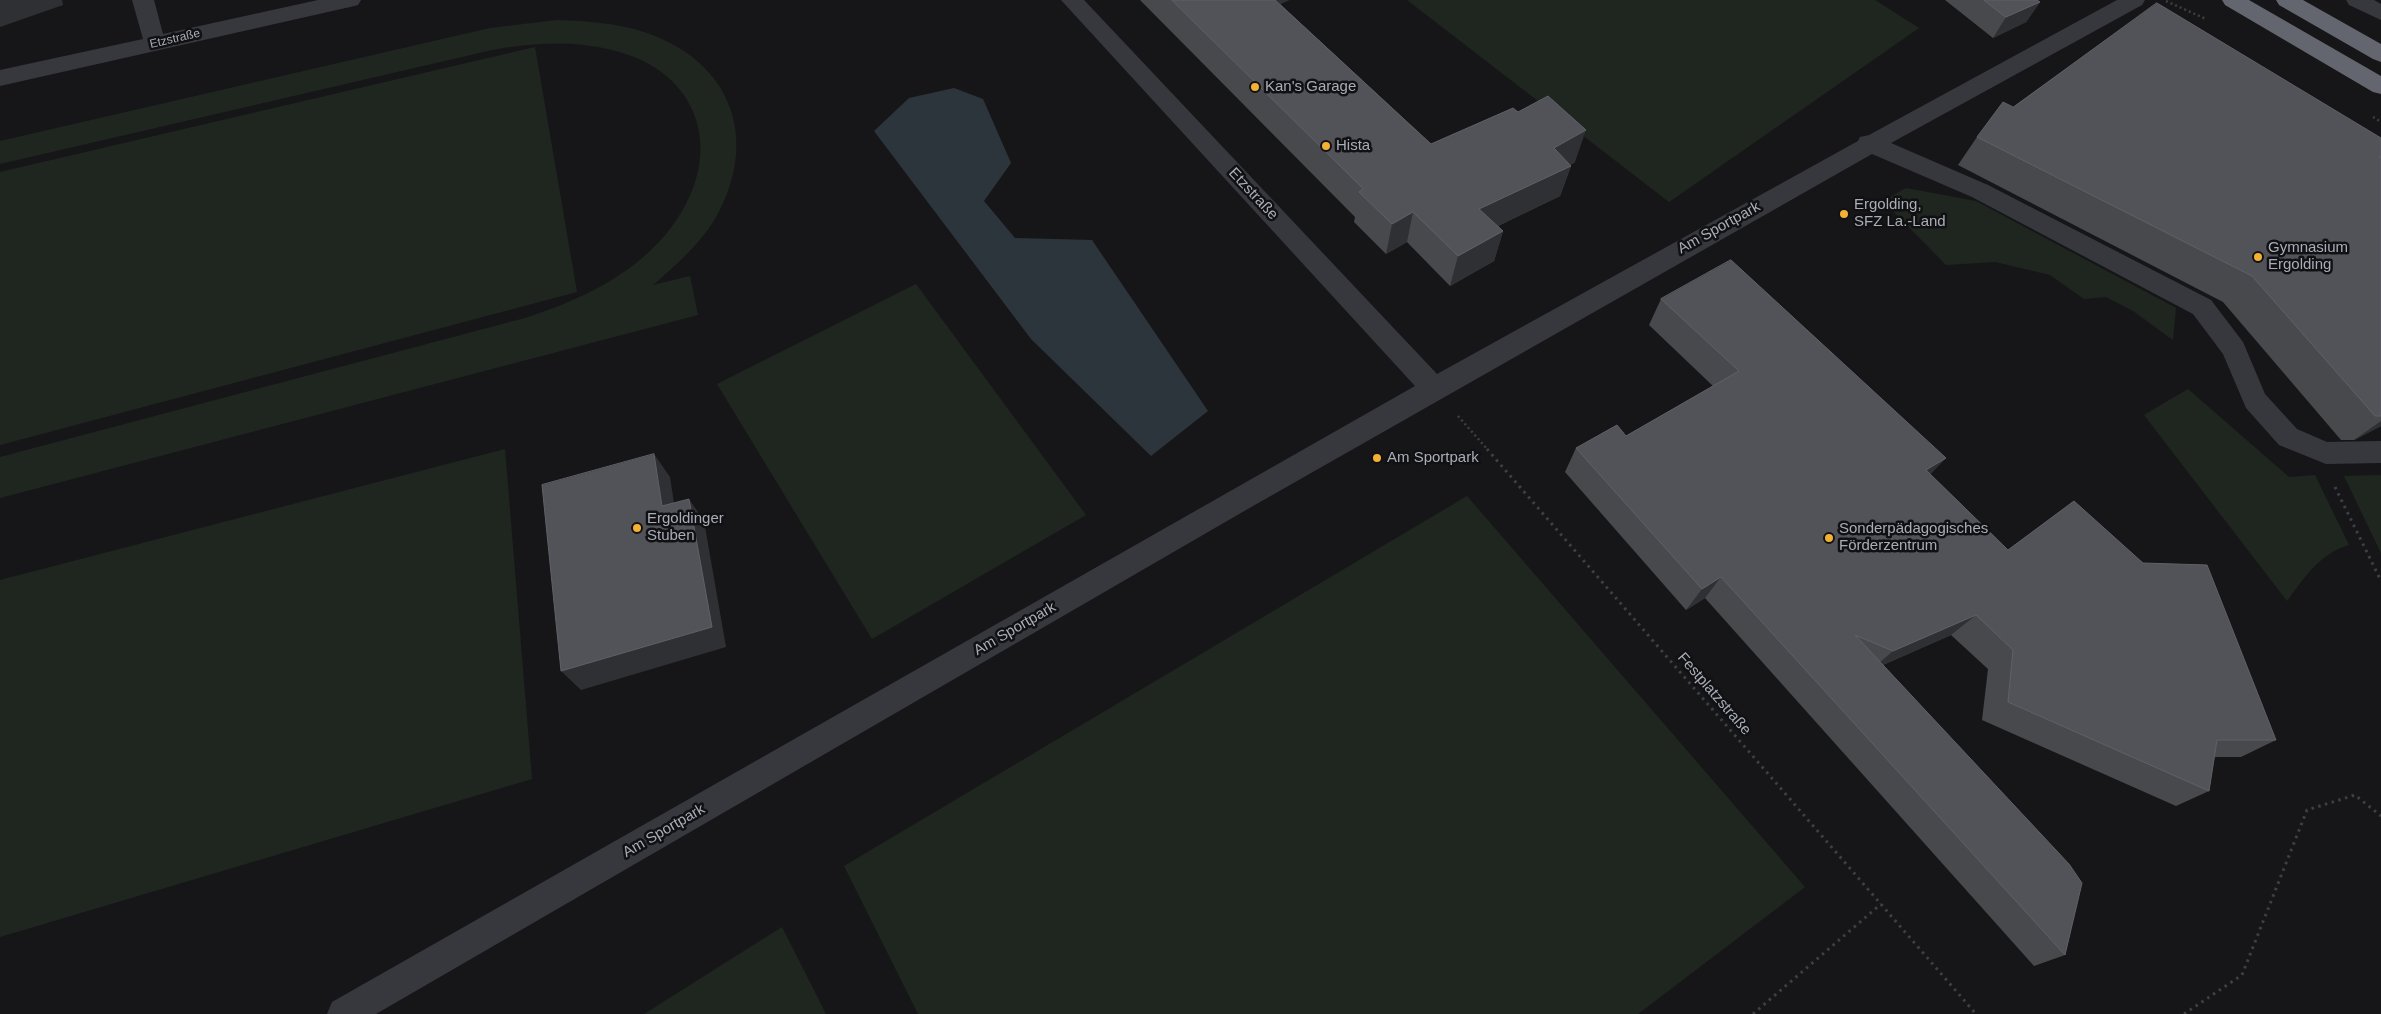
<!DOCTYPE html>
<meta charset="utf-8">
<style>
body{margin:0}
canvas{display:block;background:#161618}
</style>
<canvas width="2381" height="1014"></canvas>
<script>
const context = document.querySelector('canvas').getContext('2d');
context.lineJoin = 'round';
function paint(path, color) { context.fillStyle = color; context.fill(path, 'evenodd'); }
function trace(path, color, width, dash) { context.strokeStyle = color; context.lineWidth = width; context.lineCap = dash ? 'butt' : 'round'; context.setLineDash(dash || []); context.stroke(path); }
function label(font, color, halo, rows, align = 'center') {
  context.font = font + ' Helvetica,sans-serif'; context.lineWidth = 5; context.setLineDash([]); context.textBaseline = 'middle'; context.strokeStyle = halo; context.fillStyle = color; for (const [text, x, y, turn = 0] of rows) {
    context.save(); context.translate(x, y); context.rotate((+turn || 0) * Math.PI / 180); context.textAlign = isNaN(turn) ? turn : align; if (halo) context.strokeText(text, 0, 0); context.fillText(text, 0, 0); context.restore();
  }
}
paint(new Path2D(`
 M1407,0H1875L1919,28L1669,202Z
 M557,20C588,21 618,23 647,33C733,63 760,141 715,219C699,245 676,265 653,285L690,276L698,315L0,498V457L525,318C581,300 637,274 673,225C726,153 701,71 612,50C571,40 532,43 492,50L0,164V141L490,28Z
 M535,47L577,292L0,445V172Z
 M1906,188L1976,201L2176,308L2173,340L2133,311L2106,297L2084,299L2050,275L1995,262L1946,265L1883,201Z
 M916,284L1086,515L872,639L717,384Z
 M2188,389L2289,477L2315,475L2349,545C2320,553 2304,578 2287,601L2144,415Z
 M505,449L532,779L0,937V580Z
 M2381,475V553L2344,476Z
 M1467,496L1805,887L1638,1014H918L844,866Z
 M782,927L826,1014H644Z`), '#1e261f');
paint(new Path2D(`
 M954,88L983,99L1011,163L984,201L1015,238L1092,240L1208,411L1151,456L1031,339L874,131L909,98Z`), '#2c353c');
trace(new Path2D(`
 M2166,1L2206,19
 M2373,117L2381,122
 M1458,416L1488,450`), '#3d3f44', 2.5, [2, 3]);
trace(new Path2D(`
 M1487,449L1976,1014
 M2335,487L2381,581
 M1753,1014L1881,904
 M2184,1014L2242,975L2307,810L2355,795L2381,816`), '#3d3f44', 3, [2.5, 4.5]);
paint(new Path2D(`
 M132,0H154L163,34L318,0H361L358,5L350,7L0,86V70L143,39Z
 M1061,0H1084L1437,374L1858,141L1860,137L1869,135L2117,0H2145L2142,5L1891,143L1988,185L2211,300L2243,342L2265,394L2297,429L2327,442L2381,441V463L2326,464L2279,445L2246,408L2223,354L2193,314L1972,197L1872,154L1246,510L376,1014H327L332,1002L1415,386Z
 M2346,0H2374L2381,4V20L2349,5Z`), '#37383d');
paint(new Path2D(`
 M2222,0H2249L2381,76V94L2373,92L2225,5Z
 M2276,0H2303L2381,44V62L2373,59L2279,5Z`), '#63666e');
paint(new Path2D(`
 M1140,0H1289L1280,4L1431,144L1575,162L1570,165L1571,166L1560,196L1498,226L1503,231L1494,261L1450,286L1407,242L1386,254L1354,222L1355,217Z
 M1945,0H2037L2040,2L2026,22L1993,38Z
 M2013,107L2381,138V426L2354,440H2341L2223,302L1958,165L1977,137Z
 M1661,299L1946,458L1930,474L2008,550L2276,740L2241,757H2214L2209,791L2176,806L1982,720L1988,669L1951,635L1883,665L2065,955L2034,966L1705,598L1686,610L1565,472L1576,448L1626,436L1713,386L1649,325Z`), '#47494d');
paint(new Path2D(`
 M0,0H62L63,5L0,27Z
 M1257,0H1289L1256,16Z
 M2040,2L2026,22L1993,38L2006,17Z
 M1586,130L1575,162L1551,175L1571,166L1560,196L1471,239L1479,209L1554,148Z
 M1413,212L1407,242L1386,254L1392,224Z
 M1503,231L1494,261L1450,286L1458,256Z
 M2381,421V426L2354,440Z
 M654,454L670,477L678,529L662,506Z
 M1946,458L1924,481L1926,470Z
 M689,499L704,521L726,647L581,690L561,671Z
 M1721,577L1705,598L1686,610L1702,589Z
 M1976,615L1951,635L1871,670L1893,651Z`), '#2f3033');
const building = new Path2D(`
 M1172,0H1275L1431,144L1513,108L1518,112L1548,96L1586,130L1554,148L1571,166L1479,209L1503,231L1458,256L1413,212L1392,224L1359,192L1363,189Z
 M1984,0H2037L2040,2L2006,17Z
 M2157,3L2381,138V156L2379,157L2381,158V416H2375L2252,276L1977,137L2003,102L2013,107Z
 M1731,260L1946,458L1926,470L2008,550L2074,501L2143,563L2207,565L2276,740H2217L2209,791L2008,702L2013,650L1976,615L1893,651L1855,635L2069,864L2082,883L2065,955L1721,577L1702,589L1576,448L1617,425L1626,436L1739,371L1661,299Z
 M654,454L662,506L689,499L712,627L561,671L542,485Z`);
paint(building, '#525359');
trace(building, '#5f6168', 1);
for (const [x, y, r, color] of [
 [1255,87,5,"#f2b134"],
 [1326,146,5,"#f2b134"],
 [1844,214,5,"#f2b134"],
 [2258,257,5,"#f2b134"],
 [1377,458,5,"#f2b134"],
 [637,528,5,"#f2b134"],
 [1829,538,5,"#f2b134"]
]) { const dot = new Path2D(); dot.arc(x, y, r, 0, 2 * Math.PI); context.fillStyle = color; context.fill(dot); trace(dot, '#111113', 2); }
label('12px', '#a8adb8', '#111113', [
 ["Etzstraße",175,39,-13]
]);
label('15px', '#a8adb8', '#111113', [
 ["Kan's Garage",1265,87],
 ["Hista",1336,146],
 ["Ergolding,",1854,205],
 ["SFZ La.-Land",1854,222],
 ["Gymnasium",2268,248],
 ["Ergolding",2268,265],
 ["Am Sportpark",1387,458],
 ["Ergoldinger",647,519],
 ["Stuben",647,536],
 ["Sonderpädagogisches",1839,529],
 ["Förderzentrum",1839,546]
], 'left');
label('15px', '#a8adb8', '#111113', [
 ["Etzstraße",1253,194,47],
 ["Am Sportpark",1719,228,-29],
 ["Am Sportpark",1015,629,-30],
 ["Festplatzstraße",1714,694,49],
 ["Am Sportpark",664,831,-30]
]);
</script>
